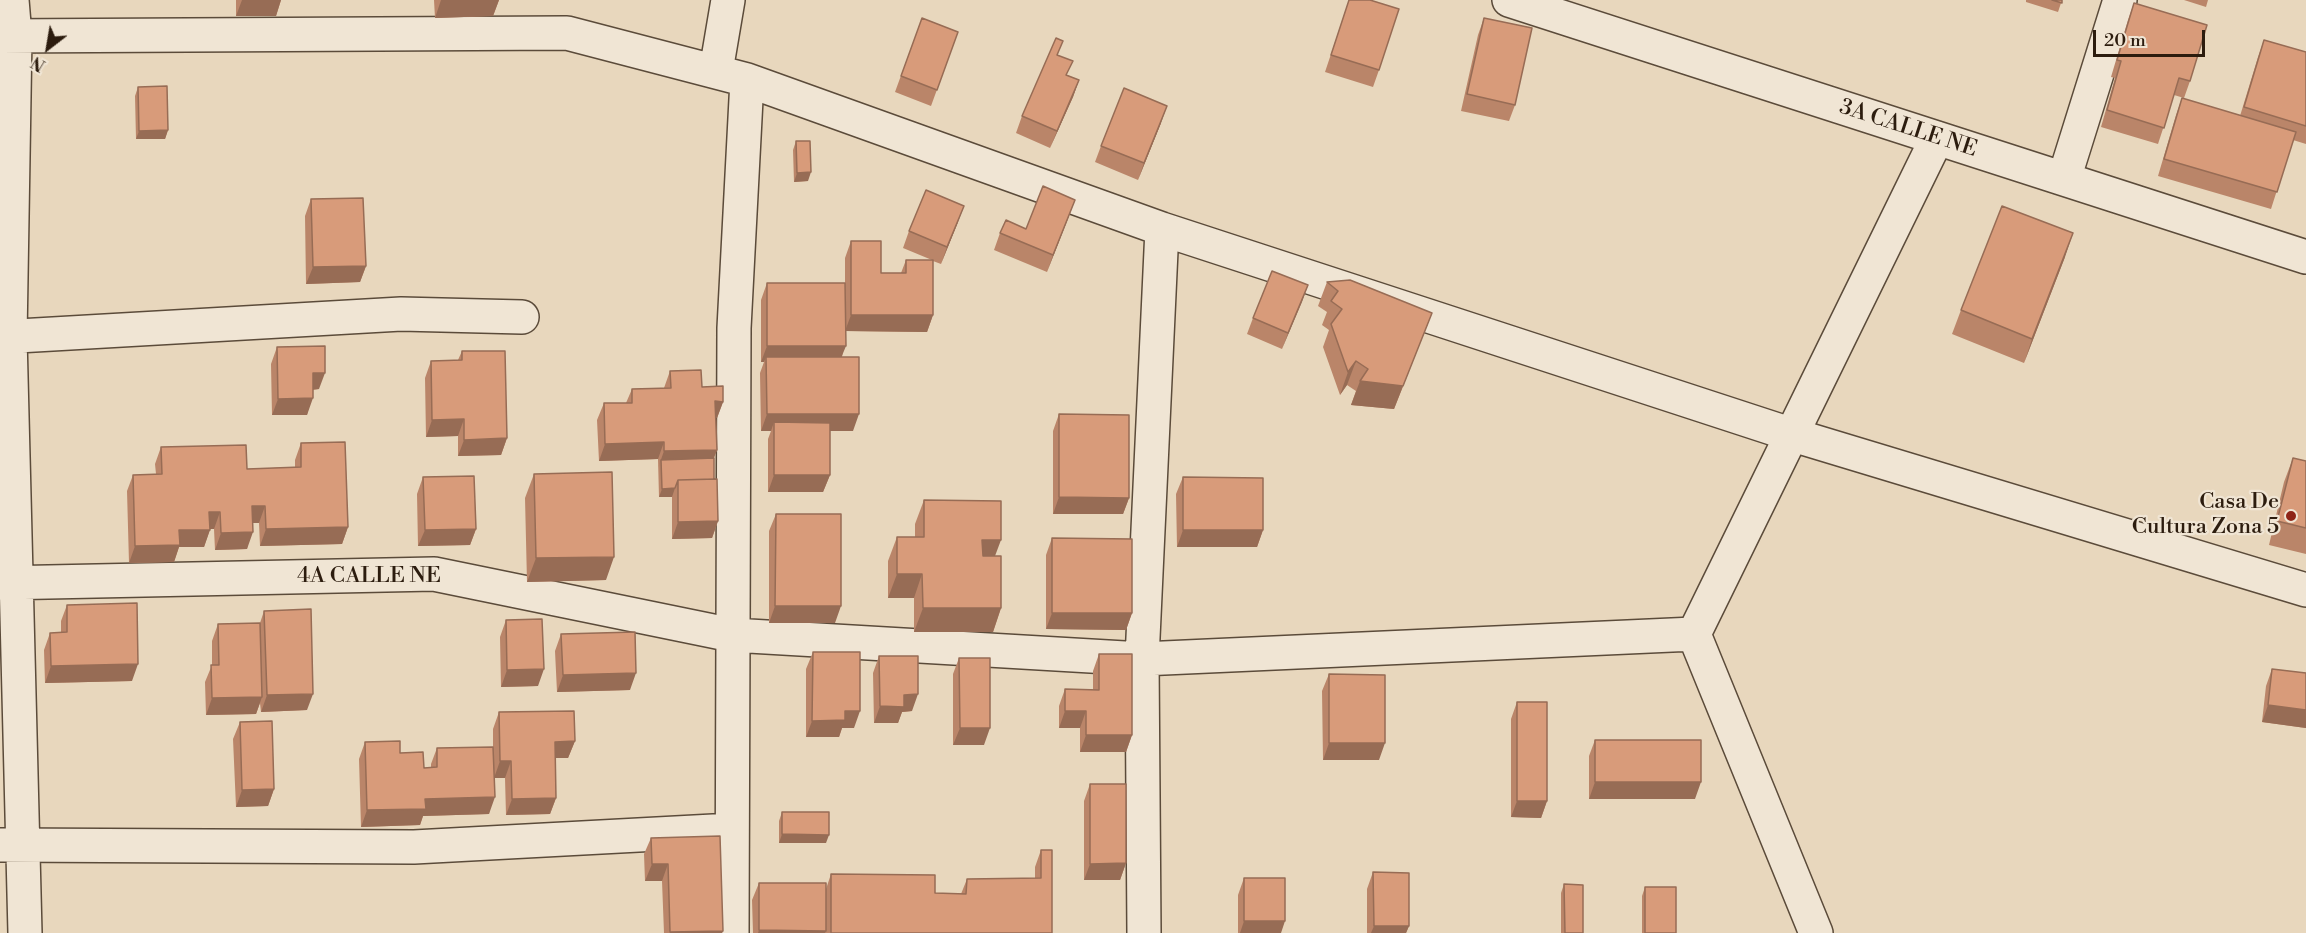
<!DOCTYPE html>
<style>
body{margin:0}
#map{position:relative;width:2306px;height:933px;overflow:hidden;background:#e8d7bd;font-family:"Libre Bodoni",serif}
canvas{display:block}
.north{position:absolute;left:18px;top:18px;width:60px;height:60px;-webkit-text-stroke:4px #f0e5d4;paint-order:stroke;rotate:211deg;font-size:16px;font-weight:700;line-height:24px;text-align:center;color:#2c1c0e}
.north::after{content:'';display:block;margin:auto;width:21px;height:27px;background:#2c1c0e;clip-path:polygon(50% 0,100% 100%,50% 72%,0 100%)}
.scale{position:absolute;left:2093px;top:30px;width:112px;height:27px;box-sizing:border-box;border:3px solid #2c1c0e;border-top:0;padding-left:8px;font-size:18px;line-height:21px;white-space:nowrap;color:#2c1c0e;-webkit-text-stroke:4px #f0e5d4;paint-order:stroke}
</style>
<div id="map">
<canvas width="2306" height="933"></canvas>
<div class="north">N</div>
<div class="scale">20 m</div>
</div>
<script>
const context = document.querySelector('canvas').getContext('2d');
context.lineJoin = 'round';
function trace(path, color, width, dash) { context.strokeStyle = color; context.lineWidth = width; context.lineCap = dash ? 'butt' : 'round'; context.setLineDash(dash || []); context.stroke(path); }
function paint(path, color) { context.fillStyle = color; context.fill(path, 'evenodd'); }
function label(font, color, halo, rows, align = 'center') {
  context.font = font + ' "Libre Bodoni",serif'; context.lineWidth = 4.5; context.setLineDash([]); context.textBaseline = 'middle'; context.strokeStyle = halo; context.fillStyle = color; for (const [text, x, y, turn = 0] of rows) {
    context.save(); context.translate(x, y); context.rotate((+turn || 0) * Math.PI / 180); context.textAlign = isNaN(turn) ? turn : align; if (halo) context.strokeText(text, 0, 0); context.fillText(text, 0, 0); context.restore();
  }
}
const minor = new Path2D(`
 M12,0L15,36L10,337L25,933
 M1509,0L2306,257
 M0,36L567,33L747,80L1162,229L1793,435L2306,590
 M716,71L728,0
 M2064,179L2120,0
 M0,337L401,314L522,317
 M0,583L434,574L732,635L1142,659L1694,634
 M2,845L414,847L732,830
 M732,933L734,328L747,80
 M1144,933L1142,659L1162,229
 M1816,933L1694,634L1937,138`);
trace(minor, '#5b4b3a', 36);
trace(minor, '#f0e5d4', 33);
paint(new Path2D(`
 M236,0H281L276,16H236Z
 M434,0H499L493,16L435,18Z
 M1349,0L1379,70L1373,87L1325,72Z
 M2026,0H2062L2058,12L2026,2Z
 M2184,0H2208L2206,7Z
 M2134,3L2190,81L2184,98L2174,95L2158,144L2101,127L2115,78L2111,77L2128,20Z
 M922,18L958,32L931,106L895,92Z
 M1484,18L1515,105L1509,121L1461,111L1478,35Z
 M2264,40L2306,52V144L2293,140L2271,209L2158,176L2176,115L2182,98L2240,116L2258,57Z
 M1058,55L1067,75L1079,80L1073,97L1050,148L1016,133L1022,116Z
 M138,87L168,130L165,139H136L135,96Z
 M1161,123L1138,180L1095,162L1101,146Z
 M796,141L808,181L794,182L793,150Z
 M311,199L366,266L360,282L306,284L305,216Z
 M1069,216L1047,272L994,250L1000,233L1026,229Z
 M958,222L941,264L933,261V315L927,332L846,331L842,357L853,431H830V475L823,492H768V439L771,431H761L760,373L764,362H761V300L767,283H845V258L851,241L881,273H901L906,260H932L903,248L909,231Z
 M2065,257L2024,363L1952,334L1961,310Z
 M1327,282L1432,313L1394,409L1351,405L1356,391L1347,385L1340,395L1323,347L1329,330L1322,325L1327,312L1318,306Z
 M1308,285L1282,349L1247,334L1253,318Z
 M277,347L319,389L313,390L307,415H272L271,364Z
 M462,351L507,438L501,455L458,456V436L426,437L425,378L431,361L458,360Z
 M670,371L702,387L723,402L717,418H716L717,450L714,458V479L718,521L712,538L672,539V497H659L658,459L599,461L597,420L604,403H626L632,389L664,388Z
 M1059,414L1129,498L1123,514H1053V431Z
 M301,443L348,527L342,544L260,546L259,523H252L247,549L215,550L214,529H210L204,547H179L174,562L129,563L127,491L133,475L156,474L155,464L161,447L247,469L295,467V460Z
 M2293,458L2306,461V554L2269,545L2284,482Z
 M534,474L606,580L527,582L525,498Z
 M423,477L476,529L470,545L418,546L417,494Z
 M1183,477L1263,530L1257,547H1177L1176,494Z
 M924,500L995,556L1001,608L993,632H914V598H888V561L897,537H915V524Z
 M776,514L835,623H769V531Z
 M1052,538L1132,613L1126,630L1046,629V555Z
 M67,605L132,681L45,683L44,650L50,633H61V621Z
 M264,611L307,710L261,712L260,703L256,714L206,715L205,682L212,665V641L218,624L260,623Z
 M506,620L538,686L501,687L500,637Z
 M561,634L630,690L557,692L555,651Z
 M813,652L854,728H842L839,737H806V669Z
 M1099,654L1132,735L1126,752H1080V728H1059V706L1065,689L1093,690V671Z
 M879,656L912,711L902,712L898,723H874L873,673Z
 M959,658L984,745H953V674Z
 M2272,669L2306,673V671V728L2262,722L2266,686Z
 M1329,674L1379,760H1323L1322,691Z
 M1517,702L1547,801L1541,818L1511,817V719Z
 M499,712L575,741L568,758H555L556,798L550,814L506,815L505,778H494L489,814L423,816L420,825L361,827L359,759L365,742L400,753L424,768H431V764L437,748L493,754V729Z
 M240,722L274,789L268,806L236,807L233,739Z
 M1595,740L1695,799H1589V756Z
 M1090,784L1126,863L1120,880H1084V801Z
 M782,812L826,843H779V821Z
 M651,838L723,931L722,933H664L662,881H645L644,854Z
 M1041,850L1052,933H753L752,900L759,883L826,889L831,874L935,893L961,894L967,879L1035,878V867Z
 M1373,872L1409,926L1406,933H1367V889Z
 M1244,878L1281,933H1238V895Z
 M1564,884L1583,933H1561V893Z
 M1645,887L1676,933H1642V896Z`), '#ba8569');
paint(new Path2D(`
 M242,0H281L276,16H236Z
 M441,0H499L493,16L435,18Z
 M1079,80L1073,97L1050,148L1057,131Z
 M1167,106L1161,123L1138,180L1144,163Z
 M168,130L165,139H136L139,131Z
 M811,172L808,181L794,182L797,173Z
 M1075,200L1069,216L1047,272L1053,255Z
 M964,206L958,222L941,264L947,247Z
 M2073,233L2065,257L2024,363L2032,339Z
 M366,266L360,282L306,284L313,267Z
 M1308,285L1302,302L1282,349L1288,333Z
 M1432,313L1394,409L1351,405L1360,381Z
 M851,315H933L927,332L845,331Z
 M767,346H846L839,363L766,357L764,362H761Z
 M1356,361L1347,385L1340,395L1348,372Z
 M313,373H325L319,389L306,390Z
 M313,398L307,415H272L278,399Z
 M715,401L723,402L717,418H709Z
 M767,414H859L853,431H774V422L771,431H761Z
 M464,419L458,436L426,437L432,420Z
 M507,438L501,455L458,456L464,440Z
 M664,442L658,459L599,461L605,444Z
 M717,450L710,467L661,460L658,468L664,451Z
 M774,475H830L823,492H768Z
 M675,488L672,497H659L662,489Z
 M1059,497L1129,498L1123,514H1053Z
 M252,506H265L259,523H246Z
 M209,512H220L214,529H203Z
 M718,521L712,538L672,539L678,522Z
 M348,527L342,544L260,546L266,529Z
 M476,529L470,545L418,546L425,530Z
 M179,530H210L204,547H179L174,562L129,563L135,546Z
 M1183,530H1263L1257,547H1177Z
 M253,532L247,549L215,550L221,533Z
 M982,540H1001L992,564L974,563Z
 M614,557L606,580L527,582L536,558Z
 M897,574H922L914,598H888Z
 M775,606H841L835,623H769Z
 M923,608H1001L993,632H914Z
 M1052,613H1132L1126,630L1046,629Z
 M138,664L132,681L45,683L51,666Z
 M544,669L538,686L501,687L507,670Z
 M636,673L630,690L557,692L563,675Z
 M313,694L307,710L261,712L267,695Z
 M918,694L912,711L902,712L898,723H874L880,706L904,695Z
 M262,697L256,714L206,715L212,698Z
 M2268,705L2306,710V728L2262,722Z
 M845,711H860L854,728H842L839,737H806L812,721Z
 M1065,711H1086L1080,728H1059Z
 M960,728H990L984,745H953Z
 M1086,735H1132L1126,752H1080Z
 M575,741L568,758H549L555,742Z
 M1329,743H1385L1379,760H1323Z
 M500,761H511L505,778H494Z
 M1595,782H1701L1695,799H1589Z
 M274,789L268,806L236,807L242,790Z
 M495,797L489,814L423,816L420,825L361,827L367,810L425,799Z
 M556,798L550,814L506,815L512,799Z
 M1517,801H1547L1541,818L1511,817Z
 M782,834L829,835L826,843H779Z
 M1126,863L1120,880H1084L1090,864Z
 M652,864H668L662,881H645Z
 M1244,921H1285L1281,933H1240Z
 M1374,926H1409L1406,933H1371Z
 M759,930L826,931L825,933H758Z
 M723,931L722,933H670V932Z`), '#976c55');
const building = new Path2D(`
 M1349,0H1370L1399,9L1379,70L1331,55Z
 M2052,0H2062V3Z
 M2134,3L2207,25L2190,81L2179,78L2164,128L2107,110L2121,61L2117,60Z
 M922,18L958,32L937,90L901,76Z
 M1484,18L1532,28L1515,105L1467,94Z
 M1056,38L1063,41L1057,55L1073,61L1066,75L1079,80L1057,131L1022,116Z
 M2264,40L2306,52V126L2244,107Z
 M167,86L168,130L139,131L138,87Z
 M1124,88L1167,106L1144,163L1101,146Z
 M2182,98L2296,132L2277,192L2164,159Z
 M796,141H810L811,172L797,173Z
 M1043,186L1075,200L1053,255L1000,233L1006,220L1026,229Z
 M926,190L964,206L947,247L909,231Z
 M363,198L366,266L313,267L311,199Z
 M2002,206L2073,233L2032,339L1961,310Z
 M851,241H881V273H906V260H933V315H851Z
 M1272,271L1308,285L1288,333L1253,318Z
 M1350,280L1432,313L1403,386L1360,381L1368,369L1356,361L1348,372L1331,324L1342,309L1331,301L1338,291L1327,282Z
 M767,283H845L846,346H767Z
 M325,346V373H313V398L278,399L277,347Z
 M462,351H505L507,438L464,440V419L432,420L431,361L462,360Z
 M766,357H859V414H767Z
 M701,370L702,387L723,386V402L715,401L717,450L664,451V442L605,444L604,403H632V389L671,388L670,371Z
 M1059,414L1129,415V498L1059,497Z
 M774,422L830,423V475H774Z
 M345,442L348,527L266,529L265,506H252L253,532L221,533L220,512H209L210,530H179L180,545L135,546L133,475L162,474L161,447L246,445L247,469L301,467V443Z
 M714,458V479L678,480L675,488L662,489L661,460Z
 M2293,458L2306,461V528L2277,521Z
 M612,472L614,557L536,558L534,474Z
 M474,476L476,529L425,530L423,477Z
 M1183,477L1263,478V530H1183Z
 M717,479L718,521L678,522V480Z
 M924,500L1001,501V540H982L983,556H1001V608H923L922,574H897V537H924Z
 M776,514H841V606H775Z
 M1052,538L1132,539V613H1052Z
 M137,603L138,664L51,666L50,633L67,632V605Z
 M311,609L313,694L267,695L264,611Z
 M542,619L544,669L507,670L506,620Z
 M260,623L262,697L212,698L211,665H219L218,624Z
 M635,632L636,673L563,675L561,634Z
 M813,652H860V711H845V720L812,721Z
 M1099,654H1132V735H1086V711H1065V689L1099,690Z
 M879,656H918V694L904,695V707L880,706Z
 M959,658H990V728H960Z
 M2272,669L2306,673V710L2268,705Z
 M1329,674L1385,675V743H1329Z
 M1517,702H1547V801H1517Z
 M574,711L575,741L555,742L556,798L512,799L511,761H500L499,712Z
 M272,721L274,789L242,790L240,722Z
 M1595,740H1701V782H1595Z
 M400,741V753L423,752L424,768L437,767V748L493,747L495,797L425,799L426,809L367,810L365,742Z
 M1090,784H1126V863L1090,864Z
 M782,812H829V835L782,834Z
 M720,836L723,931L670,932L668,864H652L651,838Z
 M1041,850H1052V933H831V874L935,875V893L966,894L967,879L1041,878Z
 M1373,872L1409,873V926H1374Z
 M1244,878H1285V921H1244Z
 M759,883H826V931L759,930Z
 M1564,884L1583,885V933H1565Z
 M1645,887H1676V933H1645Z`);
paint(building, '#d89b7a');
trace(building, '#976c55', 1.5);
for (const [x, y, r, color] of [
 [2291,516,6,"#8f2418"]
]) { const dot = new Path2D(); dot.arc(x, y, r, 0, 2 * Math.PI); context.fillStyle = color; context.fill(dot); trace(dot, '#f0e5d4', 2); }
label('22px', '#2c1c0e', '#f0e5d4', [
 ["3A CALLE NE",1908,129,18],
 ["4A CALLE NE",369,577]
]);
label('22px', '#2c1c0e', '#f0e5d4', [
 ["Casa De",2279,503],
 ["Cultura Zona 5",2279,528]
], 'right');
</script>
